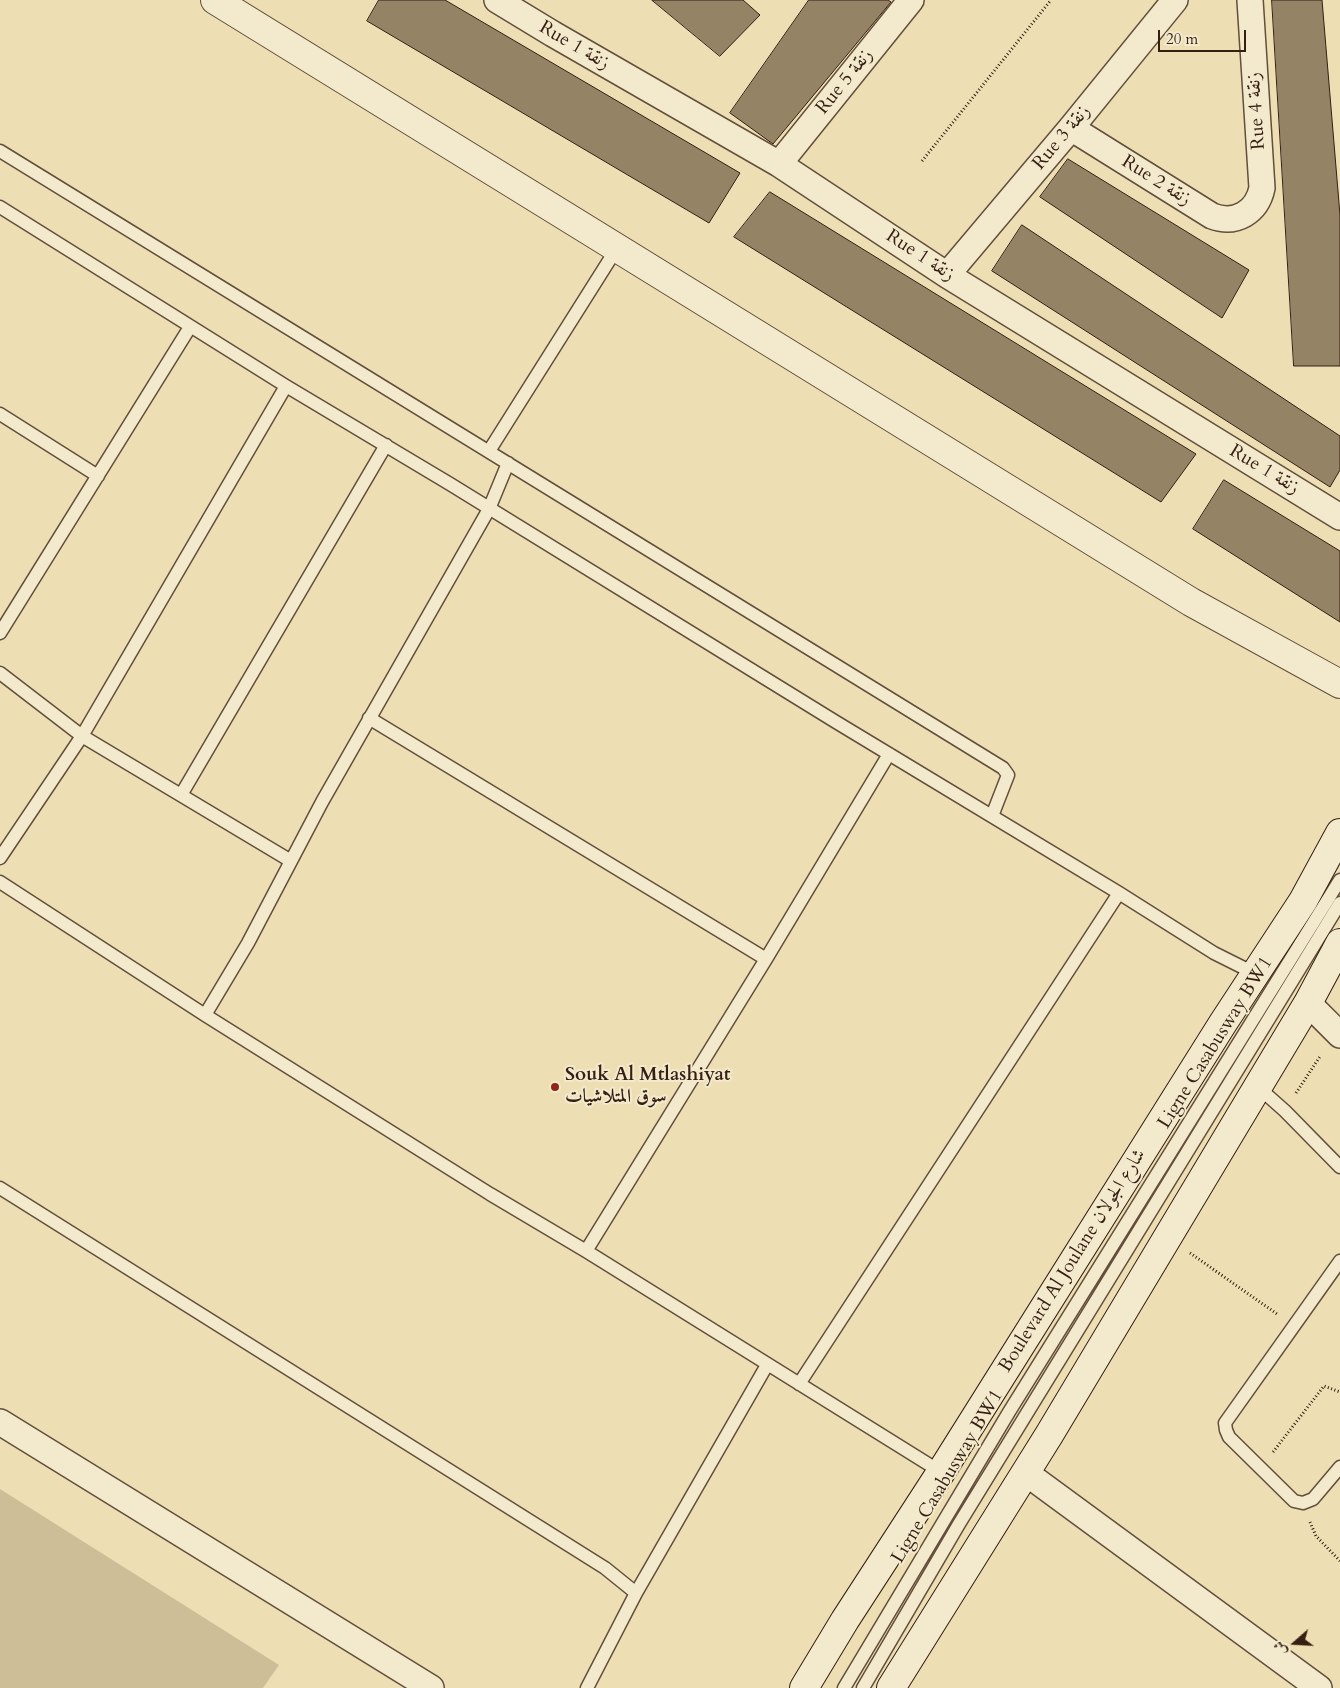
<!DOCTYPE html>
<meta charset="utf-8">
<style>
body{margin:0}
#map{position:relative;width:1340px;height:1688px;overflow:hidden;background:#eddfb3;font-family:Cardo,Amiri,serif}
canvas{display:block}
.north{position:absolute;left:1270px;top:1618px;width:50px;height:50px;-webkit-text-stroke:4px #f3eace;paint-order:stroke;rotate:251deg;font-size:14px;font-weight:700;line-height:20px;text-align:center;color:#351f13}
.north::after{content:'';display:block;margin:auto;width:18px;height:22px;background:#351f13;clip-path:polygon(50% 0,100% 100%,50% 72%,0 100%)}
.scale{position:absolute;left:1158px;top:30px;width:88px;height:22px;box-sizing:border-box;border:2px solid #351f13;border-top:0;padding-left:6px;font-size:15px;line-height:18px;white-space:nowrap;color:#351f13;-webkit-text-stroke:4px #f3eace;paint-order:stroke}
</style>
<div id="map">
<canvas width="1340" height="1688"></canvas>
<div class="north">ش</div>
<div class="scale">20 m</div>
</div>
<script>
const context = document.querySelector('canvas').getContext('2d');
context.lineJoin = 'round';
function paint(path, color) { context.fillStyle = color; context.fill(path, 'evenodd'); }
function trace(path, color, width, dash) { context.strokeStyle = color; context.lineWidth = width; context.lineCap = dash ? 'butt' : 'round'; context.setLineDash(dash || []); context.stroke(path); }
function label(font, color, halo, rows, align = 'center') {
  context.font = font + ' Cardo,Amiri,serif'; context.lineWidth = 4; context.setLineDash([]); context.textBaseline = 'middle'; context.strokeStyle = halo; context.fillStyle = color; for (const [text, x, y, turn = 0] of rows) {
    context.save(); context.translate(x, y); context.rotate((+turn || 0) * Math.PI / 180); context.textAlign = isNaN(turn) ? turn : align; if (halo) context.strokeText(text, 0, 0); context.fillText(text, 0, 0); context.restore();
  }
}
paint(new Path2D(`
 M0,1489L279,1665L263,1688H0Z`), '#cebe98');
const building = new Path2D(`
 M379,0H445L740,173L709,223L367,21Z
 M652,0H743L760,15L720,56Z
 M809,0H888L891,2L773,144L730,113Z
 M1272,0H1322L1340,215V366H1294Z
 M1068,159L1249,270L1222,318L1040,197Z
 M770,192L1196,454L1161,502L734,237Z
 M1022,225L1340,436V470L1330,487L992,271Z
 M1224,480L1340,551V622L1193,529Z`);
paint(building, '#958366');
trace(building, '#351f13', 1);
const service = new Path2D(`
 M0,151L1003,768L1008,775L992,816
 M0,207L286,386L450,484L836,722L1119,893L1214,953L1256,974
 M286,386L82,736L291,861
 M0,414L98,476
 M489,451L617,248
 M0,633L190,327
 M0,673L82,736L0,858
 M369,718L766,959
 M181,795L386,445
 M0,882L205,1015L490,1194L586,1251L941,1472
 M205,1015L248,943L322,802L489,509L508,463
 M1258,1087L1285,1111L1340,1167
 M0,1188L605,1568L636,1593L767,1365
 M586,1251L766,959L889,754
 M1340,1261L1225,1423L1226,1430L1229,1437L1294,1501L1303,1503L1313,1499L1340,1467
 M799,1384L1119,893
 M587,1688L636,1593
 M844,1688L1009,1412L1340,880
 M863,1688L959,1524L1340,903`);
const minor = new Path2D(`
 M497,0L553,34L779,164L947,275L1340,517
 M1071,128L1212,216C1236,225 1257,212 1262,188L1250,0
 M779,164L911,0
 M947,275L1071,128L1175,0
 M1308,1003L1340,1035
 M0,1422L431,1688
 M1026,1473L1319,1688`);
const tertiary = new Path2D(`
 M215,0L1191,602L1340,684`);
const secondary = new Path2D(`
 M804,1688L845,1620L941,1472L1223,1023L1303,901L1340,833
 M891,1688L1049,1435L1308,1003L1340,943`);
trace(service, '#634f3b', 15);
trace(minor, '#634f3b', 28);
trace(tertiary, '#634f3b', 30);
trace(secondary, '#351f13', 30);
trace(new Path2D(`
 M922,161L1051,0
 M1296,1093L1321,1055
 M1190,1253L1277,1314
 M1273,1452L1324,1386L1340,1392
 M1310,1522L1316,1536L1340,1561`), '#351f13', 3, [1, 2.5]);
trace(service, '#f3eace', 12);
trace(minor, '#f3eace', 25);
trace(tertiary, '#f3eace', 28);
trace(secondary, '#f3eace', 28);
for (const [x, y, r, color] of [
 [555,1087,5,"#8f2418"]
]) { const dot = new Path2D(); dot.arc(x, y, r, 0, 2 * Math.PI); context.fillStyle = color; context.fill(dot); trace(dot, '#f3eace', 2); }
label('19px', '#351f13', '#f3eace', [
 ["Rue 1 زنقة",574,46,30],
 ["Rue 5 زنقة",845,82,-51],
 ["Rue 4 زنقة",1257,111,-94],
 ["Rue 3 زنقة",1062,138,-50],
 ["Rue 2 زنقة",1156,181,32],
 ["Rue 1 زنقة",920,256,33],
 ["Rue 1 زنقة",1264,470,31],
 ["Ligne Casabusway BW1",1216,1043,-58],
 ["Boulevard Al Joulane شارع الجولان",1073,1261,-58],
 ["Ligne Casabusway BW1",948,1477,-59]
]);
label('bold 19px', '#351f13', '#f3eace', [
 ["Souk Al Mtlashiyat",565,1076],
 ["سوق المتلاشيات",565,1098]
], 'left');
</script>
